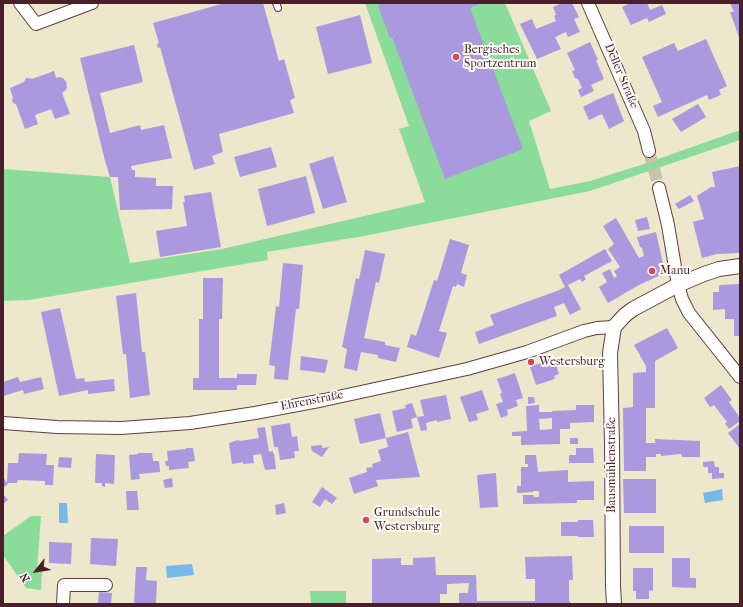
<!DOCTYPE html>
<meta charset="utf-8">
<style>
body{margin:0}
#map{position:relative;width:743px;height:607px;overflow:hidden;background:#ede7cb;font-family:"IM FELL French Canon",serif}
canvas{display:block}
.frame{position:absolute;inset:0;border:4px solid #4a1f2b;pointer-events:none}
.north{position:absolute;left:16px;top:551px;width:40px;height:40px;-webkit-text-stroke:3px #fdfcf7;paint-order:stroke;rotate:240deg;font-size:11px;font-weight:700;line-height:16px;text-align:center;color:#4a1f2b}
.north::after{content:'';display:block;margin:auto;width:14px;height:18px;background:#4a1f2b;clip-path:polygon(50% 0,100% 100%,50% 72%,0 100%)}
</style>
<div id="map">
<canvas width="743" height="607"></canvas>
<div class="frame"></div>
<div class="north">N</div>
</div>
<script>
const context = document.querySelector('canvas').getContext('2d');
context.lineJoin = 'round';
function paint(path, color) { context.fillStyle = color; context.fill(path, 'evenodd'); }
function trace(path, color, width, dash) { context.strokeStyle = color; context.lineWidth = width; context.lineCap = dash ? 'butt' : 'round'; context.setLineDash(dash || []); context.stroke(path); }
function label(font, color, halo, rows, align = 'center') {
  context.font = font + ' "IM FELL French Canon",serif'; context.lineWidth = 4; context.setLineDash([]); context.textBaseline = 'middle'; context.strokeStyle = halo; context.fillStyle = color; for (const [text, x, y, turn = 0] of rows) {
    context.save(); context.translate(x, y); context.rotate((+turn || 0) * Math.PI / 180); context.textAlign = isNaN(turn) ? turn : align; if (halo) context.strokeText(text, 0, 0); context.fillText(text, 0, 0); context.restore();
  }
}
paint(new Path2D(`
 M365,3H505L551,111L529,121L550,189L590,181L644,164L740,130V140L590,191L364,236L267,252L268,260L29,300L3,301V169L110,177L130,263L222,249L425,202L399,129L409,126Z
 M31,516H41L37,570L42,571L41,590L26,588L3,555V536Z
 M310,591H346V604H311Z`), '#8bdb9b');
paint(new Path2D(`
 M722,489L723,500L705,503L703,493Z
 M59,503H67L68,523H59Z
 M192,564L194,575L167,578L166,566Z`), '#75b9eb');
paint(new Path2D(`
 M225,3H263L279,61L284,59L295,98L290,100L294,113L219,134L223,152L212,156L215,164L194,170L160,47L158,48L157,44L159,43L153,23Z
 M379,3H482L470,8L523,149L445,179L392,37L390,38L378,6L380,5Z
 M562,3H572L579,17L574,19L580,32L568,37L566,32L555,37L561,49L537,59L520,24L532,19L536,29L556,21L554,16L556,15L553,7Z
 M631,3H647L650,10L662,5L666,14L649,22L647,18L631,25L622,7Z
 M730,3H740V40L730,12H734Z
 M360,15L372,63L328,74L316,27Z
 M706,39L727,86L719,90L721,95L709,100L707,95L658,117L653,106L662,102L642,57L674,43L678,51Z
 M590,42L598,60H596L604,79L591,85L594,91L581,97L578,90L582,88L578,79L575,78L572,71L575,70L567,53Z
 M134,45L143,82L100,93L110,133L140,125L141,130L164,125L172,158L131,166L132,170H135V177L156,178V186H173L172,209L120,210L118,177H110L105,161L80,58Z
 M54,71L56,78L59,77L63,78L66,82L67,87L66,90L62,93L70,114L55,119L51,109L35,115L38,124L25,129L16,104L13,103L12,100L13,98L10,88L24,82L26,78H29L32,79Z
 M613,93L624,121L609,129L602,114L589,120L583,107L596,100Z
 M698,104L706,117L681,132L672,119Z
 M271,147L277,167L240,177L234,157Z
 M333,156L347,202L323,209L309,164Z
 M740,166V253L717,254L702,258L693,222L704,219L697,196L711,187H715L712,172Z
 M306,176L315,213L267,226L258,189Z
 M211,192L221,247L160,257L156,231L187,226L183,202H185L184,196Z
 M690,195L694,201L679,209L675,204Z
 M647,217L650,229L638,231L635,220Z
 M616,218L639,258L644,256L642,248L640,247L637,237L656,232L665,273L639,285L608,303L599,287L607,282L602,273L610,269L614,278L617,276L614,271L620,267L608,249L614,244L603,226Z
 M450,239L469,245L461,273L467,275L464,287L457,284L456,287L453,286L439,331L447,333L439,358L407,347L411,334L416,336L434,280L437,281Z
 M605,249L612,261L584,276L586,279L582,282L580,279L568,285L581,309L570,315L564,303L554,307L557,316L479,344L475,332L494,325L490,315L557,291L565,287L559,275Z
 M365,250L385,254L379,283L376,282L364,338L385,342V345L400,348L396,362L378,358V355L361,352L357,371L344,368L347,349L342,347L356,278L359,279Z
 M283,263L303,265L299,309H296L288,380L274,379L275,366L269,365L276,306L279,307Z
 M203,278H223L222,319H219V378H237V374H257L256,385H237V390H193V378H199V319H203Z
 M740,284V336H734V319H725V309L713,310V292H719V285Z
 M136,293L142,352H145L150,395L130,398L126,354H123L116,296Z
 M60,308L76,379L84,378L85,382L114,379L115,391L88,394V390L59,396L41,312Z
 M667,328L678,348L655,361V408H646V443H655V439L700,441V457H682V455L680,454L661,456V454H656V457H646V471H624L623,408L633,407V373L646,372V366L634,345Z
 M301,356L328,360L325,373L300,370Z
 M548,360L551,367L556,365L559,374L554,376L555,379L536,385L530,367Z
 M515,373L523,398L516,400L518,406L507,410L508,415L501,418L496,404L503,402L500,394L502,393L497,379Z
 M18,377L20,382L41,377L44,389L24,394L23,390L3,396V382Z
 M721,385L732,400L729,402L740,418V421L729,429L725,423L727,422L714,405L710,407L704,398Z
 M482,390L489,410L476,414L478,420L469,422L460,397Z
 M446,395L451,419L437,422V420L426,423L427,430L421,431L417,417L411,419L413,428L397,432L392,411L406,408L405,405L412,403L417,417L424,416L420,400Z
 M528,397H534L535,403L528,404Z
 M539,405V412H552V411L576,410V405H594V422L570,423V429H560V444L521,445V436H512V432L527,431L526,406ZM552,418V429L540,430L539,419Z
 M380,413L386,438L408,432L420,477L376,480L378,486L354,494L349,478L367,472L366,468L373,467L372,464L381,461L378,450L388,447L386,438L360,444L354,419Z
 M290,423L292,437L297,436L299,451H294L295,458L280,460L278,447H274L271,426Z
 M740,424V449L728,433Z
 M265,427L269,452L273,451V454L274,453L276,469L265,470L261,454L253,455L254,463L243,464V462L232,464L229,443L238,440L240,441L259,438L257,428Z
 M570,438H578V444H570Z
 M322,445V448L329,447L322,457L312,451L311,446Z
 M186,448H193L195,461L188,462L189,468L169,470V466H166L165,461H168L167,451L186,449Z
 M576,448H593L594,463H569V455H576Z
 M19,453L47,454L46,465H54L53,485H45V481L18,480L17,483H7L8,463H18Z
 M138,453H152L153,461H159L160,472L139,474L140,479L131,480L129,455L138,454Z
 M96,454L115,455L114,484L105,483V487L102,486V483H95Z
 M525,455H536L538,472L568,470V482L594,481V500H577V503L523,504V495H533L534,497H539V491H533V492L517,493V486H521V467H528V464H525Z
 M59,457L72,458L71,468L58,467Z
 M714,461L715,467H719V473H724V478L712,479V473H708V467H703V462Z
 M496,473L498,507L480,508L477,475Z
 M3,477L8,484L4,487L3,486Z
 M172,478L173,487L165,488L163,480Z
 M623,479H656V513H624Z
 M322,487L337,498L332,504L325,499L320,507L312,502Z
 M126,491H137L139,510H127Z
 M3,494L8,500L3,504Z
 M284,503L286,513L276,515L275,505Z
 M578,520H593L594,537H578V536H561V522H578Z
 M629,526H664V553H629Z
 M91,538L118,539L116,566L90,564Z
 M49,542L72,543L71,564L49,563Z
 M572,556L573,580H569V601H570V604H459V593H468L469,583L447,584V594H440V604H372V559L401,558V565H413V558L435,557L436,575H476L477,601H535V579H526L525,557Z
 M672,558H690V578H696V588L672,587Z
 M136,567H147L146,580L157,581L156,604H134Z
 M633,568H653V591L649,590V599H636V591H633Z
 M99,592L112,593L111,604H98Z`), '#aa99de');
trace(new Path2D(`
 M649,151L659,188`), '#ccbfab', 12, [12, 6]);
const service = new Path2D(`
 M276,3L278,8`);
const minor = new Path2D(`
 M20,3L36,24L92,3
 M588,3L644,131L649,151
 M659,188L668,225L678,285L682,299L689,313L740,377
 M3,423L57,427L121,428L190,423L255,413L324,400L467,369L527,352L584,331L597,328L614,327
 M63,604L64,585H106`);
const tertiary = new Path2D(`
 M614,604L613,586L612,444L610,353L614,327L625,315L633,309L678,285L704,274L719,269L740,266`);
trace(service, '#623d43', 8);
trace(minor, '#623d43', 14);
trace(tertiary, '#623d43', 16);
trace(service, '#fff', 6);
trace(minor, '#fff', 12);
trace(tertiary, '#fff', 14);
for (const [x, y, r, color] of [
 [456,57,4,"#d1495b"],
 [652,271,4,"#d1495b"],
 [531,362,4,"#d1495b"],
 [366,520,4,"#d1495b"]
]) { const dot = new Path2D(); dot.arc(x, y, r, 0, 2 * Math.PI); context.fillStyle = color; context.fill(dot); trace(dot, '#fdfcf7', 1.5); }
label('12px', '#4a1f2b', '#fdfcf7', [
 ["Bergisches",464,50],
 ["Sportzentrum",464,64],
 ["Manu",660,271],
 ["Westersburg",539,362],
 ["Grundschule",374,513],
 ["Westersburg",374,527]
], 'left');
label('12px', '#4a1f2b', '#fdfcf7', [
 ["Deller Straße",621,76,67],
 ["Ehrenstraße",312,401,-11],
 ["Bausmühlenstraße",612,465,-90]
]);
</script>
